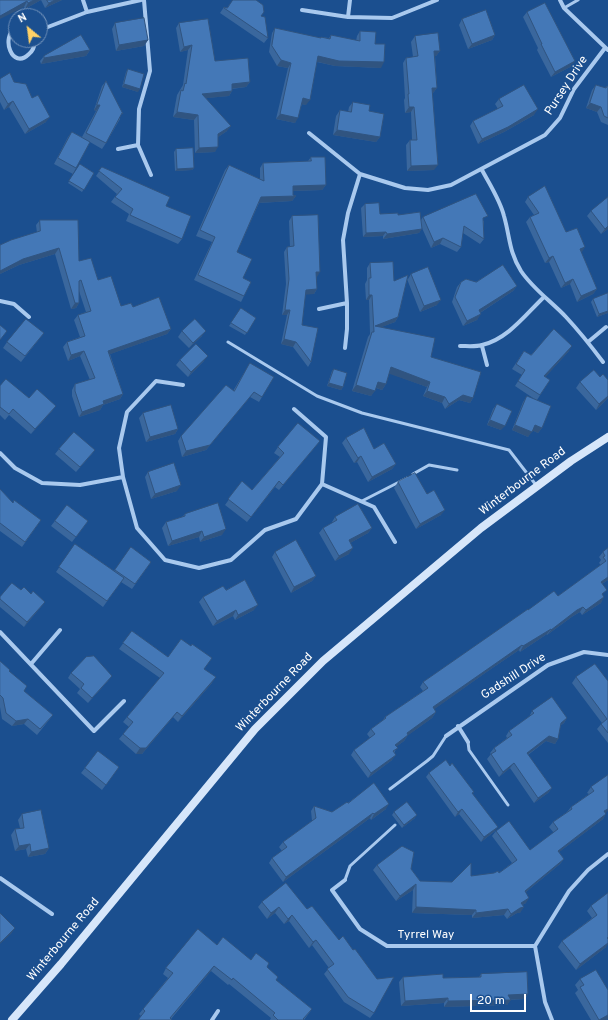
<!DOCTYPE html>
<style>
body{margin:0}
#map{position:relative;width:608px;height:1020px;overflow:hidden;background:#1b4f8f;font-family:Overpass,sans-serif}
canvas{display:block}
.north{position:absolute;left:8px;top:8px;width:40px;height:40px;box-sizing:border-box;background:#1b4f8f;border:1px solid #7695bc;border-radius:50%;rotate:331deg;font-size:11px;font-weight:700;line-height:16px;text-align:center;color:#fff}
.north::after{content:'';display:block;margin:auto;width:14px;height:18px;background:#ffd166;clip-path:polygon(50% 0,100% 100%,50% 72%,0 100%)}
.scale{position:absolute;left:470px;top:994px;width:56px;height:18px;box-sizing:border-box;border:2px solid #fff;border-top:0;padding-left:5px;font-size:12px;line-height:14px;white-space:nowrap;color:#fff;-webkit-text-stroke:3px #1b4f8f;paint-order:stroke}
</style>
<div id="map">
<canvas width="608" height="1020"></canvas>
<div class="north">N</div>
<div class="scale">20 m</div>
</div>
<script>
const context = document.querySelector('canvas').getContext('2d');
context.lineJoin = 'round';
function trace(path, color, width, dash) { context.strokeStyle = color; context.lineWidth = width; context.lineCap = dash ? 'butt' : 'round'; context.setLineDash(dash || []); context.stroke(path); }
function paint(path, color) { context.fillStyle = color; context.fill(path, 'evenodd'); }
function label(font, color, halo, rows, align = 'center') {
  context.font = font + ' Overpass,sans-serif'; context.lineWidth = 3.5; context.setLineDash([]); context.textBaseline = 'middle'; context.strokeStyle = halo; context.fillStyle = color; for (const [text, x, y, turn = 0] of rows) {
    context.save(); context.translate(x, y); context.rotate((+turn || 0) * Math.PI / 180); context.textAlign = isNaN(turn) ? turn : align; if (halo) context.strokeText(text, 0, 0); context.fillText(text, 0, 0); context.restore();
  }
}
trace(new Path2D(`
 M564,8L578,0
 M228,342L317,396L362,413L509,450L536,485
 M413,474L429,465L457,470
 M362,501L407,478
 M468,742L469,750L508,805
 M390,789L427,761L433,756L446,736
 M345,880L350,866L395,825`), '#a9c9ee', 3);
trace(new Path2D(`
 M83,0L87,12
 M144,0L150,71L139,109L138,145L151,175
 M560,0L564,8L608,50
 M302,10L348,17L392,18L437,0
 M348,17L350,0
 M16,28C0,36 12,71 29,54C34,50 35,46 34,40
 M40,30L87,12L141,0
 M309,133L360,174L405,188L428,190L451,185L545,135L560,118L574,89L605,48
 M118,149L138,145
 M482,170C490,185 500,200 504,216C510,237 509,252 521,271C533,289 552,302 566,317C579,331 591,346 603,362
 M0,301L14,304L29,317
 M319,309L347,303
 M588,342L606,327
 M460,346C467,346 476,347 482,345C508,339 526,314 544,297
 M482,346L487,365
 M345,348L347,329V303L343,240L348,213L360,174
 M183,385L156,381L127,412L119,448L123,477L137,528L165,560L199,568L231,560L265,530L296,519L322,484L326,437L294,409
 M0,453L15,468L42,483L80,485L123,477
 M322,484L374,507L395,542
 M0,632L94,731L124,701
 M31,664L60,630
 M458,726L468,742
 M446,736L548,665L584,652L608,655
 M0,878L52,914
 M345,880L332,890L360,929L387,946H535
 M212,1020L218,1011
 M552,1020L545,1002L535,946L569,891L588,870L608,854`), '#a9c9ee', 4);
trace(new Path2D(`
 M12,1020L61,964L255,729L323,661L481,528L571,461L608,437`), '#d6e6fa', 8);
paint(new Path2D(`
 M0,0H41L25,9L24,7Z
 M41,0H62L45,8Z
 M224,7L261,16L268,38L264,43L220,13Z
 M527,12L572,66L551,77L537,50L538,48L523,17Z
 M462,19L495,35L492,40L468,49L459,25Z
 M115,23L148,40L144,46L116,51L112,29Z
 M179,23L215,61L250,82L246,87L232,89V91L229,96L206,98L227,131L218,137L215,152L195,153L194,120L173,117L177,95L183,85L188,50L180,52L176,28Z
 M275,28L320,38L321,37L329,38L331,35L356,41L357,36L360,31L375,44L381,68L335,66L317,62L306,105L302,104L295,123L276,119L288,68L277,66L269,52L272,33Z
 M415,36L440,51L436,56H435L437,88L433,93H432L434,170L407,171L406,145L410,140H412L411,112L405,113L404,100L405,98L403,63L406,58L413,57L411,42Z
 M90,50L86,56L41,64L40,61L44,56Z
 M128,69L138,92L122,87L126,72Z
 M0,79L14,82L32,98L46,122L25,134L9,107L4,110L0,102Z
 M106,81L120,119L106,143L102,149L90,142L76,168L73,174L54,164L68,137L72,132L82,137L96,111L94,110L102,86Z
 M596,85L605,88L607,86H608V125L601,122L597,112L586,108L592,90Z
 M499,99L534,115L504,132L478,144L470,126L473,121L498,109L495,104Z
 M353,102L369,111L380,137L376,142L333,135L336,116L340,110L348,112L349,107Z
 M176,149L194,168L192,170L175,171L174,152Z
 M311,157L326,185L322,190L293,191V195L296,196L292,201L259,203L237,252L243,278L244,296L241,302L194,280L212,242L196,236L225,170L229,165L260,179V168L263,163L308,161Z
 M80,164L94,173L82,192L68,183Z
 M102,167L166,206L182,239L178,244L126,221L129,214L111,202L117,194L96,176Z
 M528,197L566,232L582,252H581L597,289L593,294L577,302L570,284L561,288L549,262L545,263L526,222L530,217L534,215L525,202Z
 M365,204L380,214L398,215L421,220L423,217L484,221V239L480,244L463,233L461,247L457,252L440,244L431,248L422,228L419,233L383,239V236L363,237L361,208Z
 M591,211L608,229L601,234L587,216Z
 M292,216L317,277H316L317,289L314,294H305L302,325L311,362L308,367L293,347L281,344L287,315H282L286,284L284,252L287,247H290L289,221Z
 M40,220L79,261L98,280L121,306L133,307L171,329L167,334L110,354L123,394L120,399L103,405L100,410L79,417L72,396V390L75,384L90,380L80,356L68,361L63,347L67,342L80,337L74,320L78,315L86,312L79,291V303L76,308L71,309L55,254L19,265L0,274V245L37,233L36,225Z
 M370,263L394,281L408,279L411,274L437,305L420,312L407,279L398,317L395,322L381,327L431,357L473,398L470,403L459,400L445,409L442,403L423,396L427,387L389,373L386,384L382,390L376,388L371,396L352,391L368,337L370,334L369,300H366L365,284L367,280V268Z
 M461,282H476L517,286L513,291L480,313L477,320L463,326L452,302L457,287Z
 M608,293V313L597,317L591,302L593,299Z
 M241,308L256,318L245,335L229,326Z
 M182,331L202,336L189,348L178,337Z
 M40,338L21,362L3,348L7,342Z
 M524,351L531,355L569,351L545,377L550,380L537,400L542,428L538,433L532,430L528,437L512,430L523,402L527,396L536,400L515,386L522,375L512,369Z
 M180,360L204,361L188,377L176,365Z
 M250,363L262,397L259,402L250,397L206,450L182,457L178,441L181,436L233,391Z
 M334,369L343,387L341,390L327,386L332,371Z
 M600,377L608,398L596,410L576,388L580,382Z
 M0,386L29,398L52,411L31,434L9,415L5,420L0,415Z
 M497,404L501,430L487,425L493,409Z
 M143,413L178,429L175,434L146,442L139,418Z
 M346,438L374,449L396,464L392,469L368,482L357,462L354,463L342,443Z
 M316,446L279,490L275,487L247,522L225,505L242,481L252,490L280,457L274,453L278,447Z
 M59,449L95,450L91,455L76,472L55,454Z
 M148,472L177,491L151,499L145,477Z
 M398,482L427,494L441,515L416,529L394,488Z
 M0,489L13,503L41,520L22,547L0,531Z
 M67,505L88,521L72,542L51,526Z
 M185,514L222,535L200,542L199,537L168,546L162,528L166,522L182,517Z
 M335,517L372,528L368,533L350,543L349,554L335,561L319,533L323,528L332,523V522Z
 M75,544L114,571L131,547L151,562L132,589L121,582L103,607L56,572Z
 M608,548V580L602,584L603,595L601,603L582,615L580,612L573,616L547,635V634L520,652L519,650L488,671L434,709L436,712L432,718L408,735L404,741L397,746L392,760L368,778L351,755L354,750L370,738L367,734L371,729L383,720L385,717L423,691L420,687L423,682L528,610L558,596L601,565L599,563L601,560L599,557L603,552Z
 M275,552L316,576L312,581L291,593L272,557Z
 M21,590L41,607L24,627L0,607V597Z
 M226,590L254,610L235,620L233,616L213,626L199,602L203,597Z
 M132,631L168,657L204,669L212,683L178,722L173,717L142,754H136L119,739L129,727L123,722L127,717L160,678L119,649Z
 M0,661L9,671L24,691L53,715L37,735L24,724L12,726L2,719L0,707Z
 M71,673L108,681L88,703L77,693L80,689L68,678Z
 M576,677L608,681V743L597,729L602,723L572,683Z
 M532,711L567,718L564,723L560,726L558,739L555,744L546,741L528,755L552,788L548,793L534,803L510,768L499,777L487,759L491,754L490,753L494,748L507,738L506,736L509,731L529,717Z
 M119,767L102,790L81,773L85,768Z
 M429,773L472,794L495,831L481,842L459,814L455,817L426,777Z
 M608,775L606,813L603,819L559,852L564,859L560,864L526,892V903L522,905L520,913H517L507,919L504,915L472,918V915L412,913L413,890L396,901L373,870L377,865L411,869L420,881L452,882L471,876L499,873L512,863L492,836L496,831L530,850L554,833L549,827L553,822L567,812L571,807L589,794L587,793L591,787Z
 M348,803L386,809L371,820L370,818L283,882L269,863L272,858L282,851L279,847L283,842L312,821L311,811L314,806L332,812Z
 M394,812L415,818L402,828L392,815Z
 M22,814L49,848L45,854L28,857L26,849L15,851L11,835L15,829L20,828L18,820Z
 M286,883L374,1013L370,1018L344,1002L324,974L329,968L312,945L309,948L289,921L284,924L275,913L267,919L258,907L262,902Z
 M608,893L606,947L576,970L558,947L562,941L592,918L587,911L591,906Z
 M217,945L267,967L276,980L312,1009L304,1020H270L271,1018L229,984L228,985L211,971L171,1019L141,1016L139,1014L143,1009L168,978L163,974L166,968Z
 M481,974L528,994L525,999L510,1000L507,1005L444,1007V1003L401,1006L399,982L403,977L443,978L479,977Z
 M580,979L608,990V1019L606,1020H591L575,993L578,990L575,985Z`), '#3a679d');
paint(new Path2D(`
 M34,0H41L25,9L28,3Z
 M55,0H62L45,8L49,3Z
 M27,1L24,7L0,19V16Z
 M495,35L492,40L468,49L472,44Z
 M148,40L144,46L116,51L119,45Z
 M192,45L188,50L180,52L184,47Z
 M90,50L86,56L41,64L44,58Z
 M434,51H440L436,56L431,57Z
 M318,56L384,62L381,68L335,66L314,61Z
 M281,60L291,63L288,68L277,66Z
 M575,61L572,66L551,77L555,72Z
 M250,82L246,87L228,89L232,84Z
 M124,84L140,89L138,92L122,87Z
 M432,88H437L433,93H428Z
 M232,91L229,96L198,99L202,94Z
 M303,98L310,100L306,105L299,104Z
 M13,101L9,107L4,110L8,104Z
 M590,103L601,107L597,112L586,108Z
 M97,105H100L96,111L94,110Z
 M409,107H414L411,112L405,113Z
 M538,109L534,115L504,132L478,144L482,139Z
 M177,112L198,115L194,120L173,117Z
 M280,114L298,118L295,123L276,119Z
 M50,117L46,122L25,134L29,129Z
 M231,126L227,131L214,140L218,134Z
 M337,130L380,137L376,142L333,135Z
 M218,147L215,152L195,153L199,148Z
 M438,165L434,170L407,171L411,166Z
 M194,168L192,170L175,171L177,169Z
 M326,185L322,190L289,191L293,186Z
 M296,196L292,201L257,203L261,197Z
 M608,226V229L601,234L605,229Z
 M422,229L419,233L383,239L387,234Z
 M386,232L383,236L363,237L366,233Z
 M443,238L440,244L431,248L434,242Z
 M585,247L582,252L576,254L580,249Z
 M59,248L55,254L19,265L0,274V271L23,259Z
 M553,256L549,262L545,263L549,258Z
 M316,272H320L317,277H313Z
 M573,279L570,284L561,288L565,283Z
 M517,286L513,291L475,316L479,310Z
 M317,289L314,294L302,295L306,290Z
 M597,289L593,294L577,302L581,296Z
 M369,295H372L369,300H366Z
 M441,300L437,305L420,312L424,306Z
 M75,303H79L76,308L71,309Z
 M285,310H290L287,315H282Z
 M608,311V313L597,317L599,314Z
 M481,314L477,320L463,326L467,321Z
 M398,317L395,322L374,330L375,326Z
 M171,329L167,334L105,356L108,351Z
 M206,331L202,336L189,348L193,343Z
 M284,339L296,342L293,347L281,344Z
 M572,346L569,351L541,382L544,376Z
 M84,351L80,356L68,361L71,355Z
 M208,356L204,361L188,377L191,372Z
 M391,367L430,382L427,387L387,373Z
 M378,382L386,384L382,390L374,387Z
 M329,383L343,387L341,390L327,386Z
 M356,385L375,391L371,396L352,391Z
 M427,391L445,397L442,403L423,396Z
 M254,392L250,397L206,450L182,457L186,451Z
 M123,394L120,399L103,405L100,410L79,417L82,412L103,401Z
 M463,395L473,398L470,403L459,400L445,409L449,404Z
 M608,396V398L596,410L599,404Z
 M56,406L52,411L31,434L35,429Z
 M490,420L505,426L501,430L487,425Z
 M515,425L532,432L528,437L512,430Z
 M535,425L542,428L538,433L531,430Z
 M178,429L175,434L146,442L150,437Z
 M361,456L357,462L354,463L358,458Z
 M396,464L392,469L368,482L372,477Z
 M279,481L275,487L247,522L251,517Z
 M181,485L177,491L151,499L155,494Z
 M445,510L441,515L416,529L420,524Z
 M372,528L368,533L345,546L349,540Z
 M226,529L222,535L200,542L204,537Z
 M202,531L199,537L168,546L172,541Z
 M353,548L349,554L335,561L339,556Z
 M316,576L312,581L291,593L294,587Z
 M608,577V580L597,587L601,582Z
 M604,597L601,603L582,615L586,610Z
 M45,602L41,607L24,627L27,622Z
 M258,605L254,610L235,620L238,615Z
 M583,607L580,612L573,616L547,635L551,630L577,610Z
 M236,610L233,616L213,626L217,621Z
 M551,629L547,634L520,652L523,646Z
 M522,645L519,650L488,671L429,713L433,707L492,666Z
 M112,676L108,681L88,703L92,698Z
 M216,677L212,683L178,722L182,716Z
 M177,712L173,717L142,754H136L140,748Z
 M436,712L432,718L403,739L407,733Z
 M567,718L564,723L557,728L561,723Z
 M28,719L24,724L12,726L16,721Z
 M408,735L404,741L392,750L395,745Z
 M549,736L558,739L555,744L546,741L523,758L527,753Z
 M396,755L392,760L368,778L371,773Z
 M514,763L510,768L499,777L503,772Z
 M552,788L548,793L534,803L538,798Z
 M389,804L386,809L371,820L374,814Z
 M462,809L459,814L455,817L458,812Z
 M608,809V811L601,817L604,811Z
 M373,813L370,818L283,882L286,877Z
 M606,814L603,819L554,856L558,851Z
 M417,815L415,818L402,828L404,825Z
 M498,827L495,831L481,842L484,837Z
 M30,844L26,849L15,851L19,846Z
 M49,848L45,854L28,857L31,852Z
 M564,859L560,864L521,896L525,891Z
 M416,884L413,890L396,901L400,896Z
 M529,898L526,903L517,908L521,903Z
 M279,907L275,913L267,919L271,913Z
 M416,907L476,910L472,915L412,913Z
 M524,907L520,913H517L507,919L511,914L520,908Z
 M508,909L504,915L472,918L476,913Z
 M292,915L289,921L284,924L288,919Z
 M15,928L11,934L0,944V943Z
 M316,940L312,945L309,948L313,942Z
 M608,943V944L606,947L576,970L580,964Z
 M214,966L211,971L169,1020Z
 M528,994L525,999L504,1000L508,995Z
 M448,998L444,1003L401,1006L405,1001Z
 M511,1000L507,1005L444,1007L448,1001Z
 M608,1015V1019L606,1020H599Z`), '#305480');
const building = new Path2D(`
 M0,0H34L28,3L27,1L0,16Z
 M47,0H55L49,3Z
 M233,0H256L263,5L264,12L261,16L265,17L268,38L224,8V7L227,8Z
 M545,3L575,61L555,72L541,44H542L527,12Z
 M486,10L495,35L472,44L462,19Z
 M144,18L148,40L119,45L115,23Z
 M208,19L215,61L248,58L250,82L232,84V91L202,94L231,126L218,134V147L199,148L198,115L177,112L181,90L183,91L185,83L186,84L192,45L184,47L179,23Z
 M275,28L321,38V37L330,39L331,35L360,41V31L376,32L375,44H385L384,62L339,61L318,56L310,100L303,98L298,118L280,114L291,63L281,60L272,46Z
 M438,33L440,51H434L437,88H432L438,165L411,166L410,140H417L414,107H409L408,94H409L406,58L418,56L415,36Z
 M81,35L90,50L44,58V56Z
 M128,69L144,74L140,89L124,84Z
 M10,73L14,82L26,84L32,98L38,95L50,117L29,129L13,101L8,104L0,90V79Z
 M106,81L123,114L122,113L106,143L86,133L100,105H97Z
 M524,85L538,109L508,127L482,139L473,121L503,106L499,99Z
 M596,85L606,88L607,86H608V118L604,116L601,107L590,103Z
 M353,102L370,105L369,111L384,114L380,137L337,130L340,110L351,112Z
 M72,132L90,142L76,168L58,158Z
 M193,148L194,168L177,169L176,149Z
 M311,157H325L326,185L293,186V195L296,196L261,197L237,252L252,259L243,278L251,282L244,296L198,275L215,237L200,230L229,165L264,181L263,163L311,161Z
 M80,164L94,173L84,190L69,181Z
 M102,167L170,197L166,206L191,216L182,239L130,215L133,209L115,197L122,189L99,171Z
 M545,186L566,232L577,228L585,247L580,249L597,289L581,296L573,279L565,283L553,256L549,258L530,217L539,213L528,197Z
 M476,194L488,216L483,218L484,239L464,226L461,247L443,238L434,242L423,217Z
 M608,197V226L605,229L591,211Z
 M379,203L380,214L398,213V215L420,212L422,229L387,234L386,232L366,233L365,204Z
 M318,215L320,272H316L317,289L306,290L302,325L318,328L311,362L296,342L284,339L290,310H285L289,279L287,247L294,246L292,216Z
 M40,220H78L79,261L91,258L98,280L111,276L121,306L131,303L133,307L159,297L171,329L108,351L123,394L103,401L104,404L82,412L75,391V384L95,378L84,351L71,355L67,342L85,336L78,315L91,311L81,280L79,281V303H75L59,248L23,259L0,271V245L11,240L40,231Z
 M393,262L394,281L408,275L398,317L375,326L435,338L431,357L481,372L473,398L463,395L449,404L445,397L427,391L430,382L391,367L386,384L378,382L375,391L356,385L372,332H374L372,295H369V278H371L370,263Z
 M503,265L517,286L479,310L481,314L467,321L455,297L461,282L466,279L476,282Z
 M428,267L441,300L424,306L411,274Z
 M608,293V311L599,314L593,299Z
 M241,308L256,318L247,333L231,323Z
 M26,319L44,333L25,356L7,342Z
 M195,319L206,331L193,343L182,331Z
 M0,325L7,331L0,340Z
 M554,329L572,346L544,376L550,380L540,395L518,381L525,370L516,364L524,351L531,355Z
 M196,344L208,356L191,372L180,360Z
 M250,363L274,377L262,397L254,392L210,445L186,451L181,436L226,385L234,391Z
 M334,369L347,373L343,387L329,383Z
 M594,370L600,377L603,374L608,380V396L599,404L580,382Z
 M6,379L29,398L37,389L56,406L35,429L13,409L9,414L0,407V386Z
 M527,396L551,406L542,428L535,425L532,432L515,425Z
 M497,404L512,411L505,426L490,420Z
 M171,405L178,429L150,437L143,413Z
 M298,423L320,441L283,485L279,481L251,517L228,499L242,481L252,490L284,453L278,447Z
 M364,428L374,449L384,443L396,464L372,477L361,456L358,458L346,438Z
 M74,432L95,450L80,467L59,449Z
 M174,463L181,485L155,494L148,472Z
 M415,473L427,494L434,490L445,510L420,524L398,482Z
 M0,489L13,503L14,500L41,520L25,542L0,523Z
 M218,503L226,529L204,537L202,531L172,541L166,522L185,516V514Z
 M358,504L372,528L349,540L353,548L339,556L323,528L337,520L335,517Z
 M67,505L88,521L76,537L55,521Z
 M296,540L316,576L294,587L275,552Z
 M75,544L124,578L107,601L59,567Z
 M131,547L151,562L135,584L115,570Z
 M608,548V577L601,582L607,590L602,594L604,597L586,610L583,607L577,610L551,630V629L523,646L522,645L492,666L433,707L436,712L407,733L408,735L395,745L398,748L393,751L396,755L371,773L354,750L375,734L371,729L386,718L385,717L428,688L423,682L528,609V610L554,591L558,596L606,561L603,557L605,556L603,552Z
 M245,580L258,605L238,615L236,610L217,621L203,597L223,586L226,590Z
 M12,583L21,590L24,587L31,594L33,591L45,602L27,622L0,599V597Z
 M132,631L168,657L181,639L191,646L192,644L212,658L204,669L216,677L182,716L177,712L146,748H140L123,734L133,722L127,717L164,673L123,643Z
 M94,656L112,676L92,698L81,688L84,684L71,673L86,657Z
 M0,661L10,670L9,671L27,686L24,691L53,715L40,729L28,719L16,721L6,713L3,698L0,695Z
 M595,664L608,681V733L601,724L607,719L576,677Z
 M552,697L567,718L561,723L558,739L549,736L527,753L552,788L538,798L514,763L503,772L491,754L496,751L494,748L512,735L509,731L534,713L532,711Z
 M98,751L119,767L106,785L85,768Z
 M446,760L450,766L452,763L474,792L472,793L498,827L484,837L462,809L458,812L429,773Z
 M608,775V809L604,811L606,814L558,851L564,859L525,891L529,898L521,903L524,907L520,908L511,914L508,909L476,913V910L416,907V884L400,896L377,865L402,846L414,852L411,869L420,881L452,882L471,863V876L494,873L498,871L499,873L517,860L496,831L509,821L530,850L558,829L553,822L572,809L571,807L594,791L591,787Z
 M374,783L389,804L374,814L373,813L286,877L272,858L287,847L283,842L316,818L314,806L332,812L347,802L348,803Z
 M407,802L417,815L404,825L394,812Z
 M41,810L49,848L31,852L30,844L19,846L15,829L24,828L22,814Z
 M286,883L307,909L312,906L339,940L343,936L353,950L355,949L377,979L394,977L374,1013L348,997L327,969L334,964L316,940L313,942L292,915L288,919L279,907L271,913L262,902Z
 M608,893V937L607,938L608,939V943L580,964L562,941L597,915L591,906Z
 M0,913L15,928L0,943Z
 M198,929L217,945L223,937L251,960L256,953L269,963L267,967L278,977L276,980L312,1009L303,1019L304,1020H278L273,1015L275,1013L233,978L232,980L214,966L170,1018L172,1020H138L145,1011L143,1009L173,973L166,968Z
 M596,970L608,990V1015L599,1020L580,987L584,985L580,979Z
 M527,972L528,994L508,995L511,1000L448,1001V998L405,1001L403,977L443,974V978L481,977V974Z`);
paint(building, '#4478b7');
trace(building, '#305480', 1);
label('12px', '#fff', '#1b4f8f', [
 ["Pursey Drive",567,86,-57],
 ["Winterbourne Road",523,482,-37],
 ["Gadshill Drive",514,677,-33],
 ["Winterbourne Road",275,693,-46],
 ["Tyrrel Way",426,936],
 ["Winterbourne Road",64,940,-50]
]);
</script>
